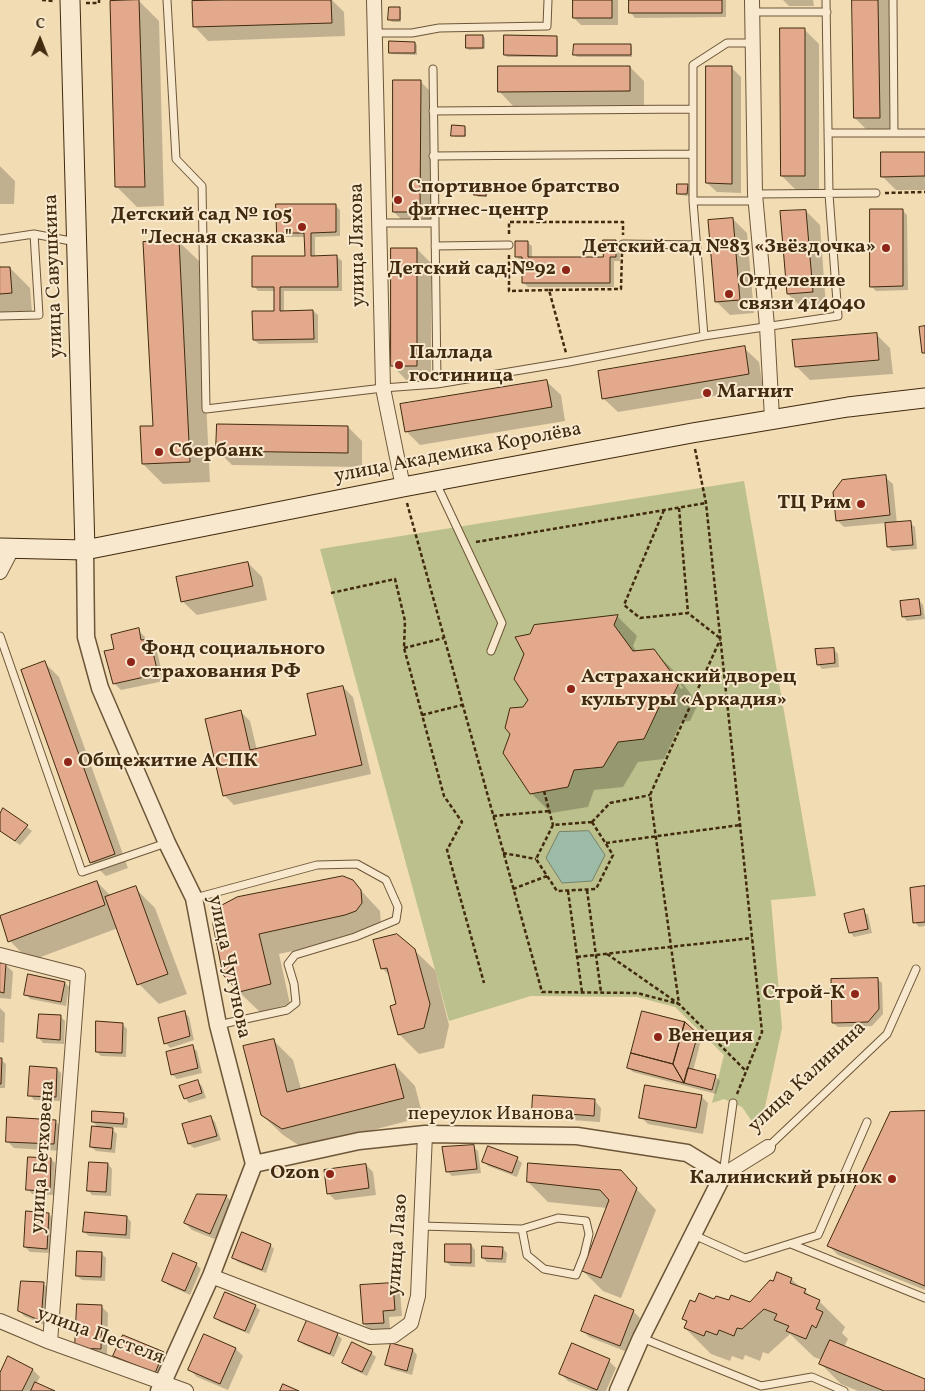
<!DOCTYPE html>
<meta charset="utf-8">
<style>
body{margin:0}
#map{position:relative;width:925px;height:1391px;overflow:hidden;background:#f2dcb4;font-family:Vollkorn,serif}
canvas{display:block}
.north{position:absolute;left:15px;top:15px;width:50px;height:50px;-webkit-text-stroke:4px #f7e8ce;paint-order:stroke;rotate:1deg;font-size:14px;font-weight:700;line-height:20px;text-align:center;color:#412a0e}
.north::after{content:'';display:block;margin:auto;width:18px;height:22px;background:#412a0e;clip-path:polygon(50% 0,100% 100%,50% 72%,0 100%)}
</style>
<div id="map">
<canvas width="925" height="1391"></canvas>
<div class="north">С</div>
</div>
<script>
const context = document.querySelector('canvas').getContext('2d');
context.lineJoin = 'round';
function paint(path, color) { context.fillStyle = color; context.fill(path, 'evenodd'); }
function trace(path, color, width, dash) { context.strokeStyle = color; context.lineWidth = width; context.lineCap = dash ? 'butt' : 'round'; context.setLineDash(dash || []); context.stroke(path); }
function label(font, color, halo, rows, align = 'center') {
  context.font = font + ' Vollkorn,serif'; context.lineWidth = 4; context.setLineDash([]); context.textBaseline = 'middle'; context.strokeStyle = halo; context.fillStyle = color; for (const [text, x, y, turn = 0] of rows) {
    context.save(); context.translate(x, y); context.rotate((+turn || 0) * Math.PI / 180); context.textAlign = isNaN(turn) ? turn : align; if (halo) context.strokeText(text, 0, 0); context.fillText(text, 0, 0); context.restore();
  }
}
paint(new Path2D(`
 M744,481L816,896L771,900L782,1028L761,1126L753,1123L742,1107L724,1099L712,1103L724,1055L675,1007L637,997L531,996L449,1021L320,549Z`), '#bcc08c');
const water = new Path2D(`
 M589,831L605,855L592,881L562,883L546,858L559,832Z`);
paint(water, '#9cbca7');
trace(water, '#78826a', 1);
paint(new Path2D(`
 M269,0H332L344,12L345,36L208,41L194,26Z
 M574,0H618V25H581L574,18Z
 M631,0H726V17L635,18L631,13Z
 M783,0H813L814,6H789Z
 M854,0H892L893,132H869L855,118Z
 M139,1L159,21L164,206L137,207L117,187Z
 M399,8L401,10V22H392L390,20Z
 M804,29L819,44V190H796L782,176Z
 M483,36L485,38V49L469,50L467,48Z
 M556,37L558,39V57H507L505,55Z
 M415,43L417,45V55L392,54L390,52Z
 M630,45L632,47V57H577L575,55Z
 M630,67L644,81V105L513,106L499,91Z
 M731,67L741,77V193L717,192L707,183Z
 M420,81L434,95L433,226H408L394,212Z
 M465,127L466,129V137H455L453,135Z
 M925,153V190H896L882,176Z
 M0,166L15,181L14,204H0Z
 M687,185L689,187V196L680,195L678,193Z
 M486,186L488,188L487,197H478L476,195Z
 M335,205L340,210V236L315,237V257H337L342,261V291H284V312L313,311L318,315V343L259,344L254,340L275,312V291H258L254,286L306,257V237H282L278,232Z
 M902,210L907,215L908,290L876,291L871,286Z
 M806,211L820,225L826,306L802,308L788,294Z
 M733,219L747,233L754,313L730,315L716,301Z
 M178,241L199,261L210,482L163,484L143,464L154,427Z
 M615,241L620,246V261H614V287H528L524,283V261H521L517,257L527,242L532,246V258H605Z
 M417,249L431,263V380H406L392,365Z
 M0,266L3,268H10L30,288L32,312L0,315Z
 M876,334L890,348L893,374L810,380L796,366Z
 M744,348L759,362L763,388L618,412L603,398Z
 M546,381L561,395L565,421L420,445L406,431Z
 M348,427L362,441V467L232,465L217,450Z
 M885,477L893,484L897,524L910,523L915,527L917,549L892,551L888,547L886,523L844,527L837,520Z
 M248,563L262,577L267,600L197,615L182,601Z
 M919,600L923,605L925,619L907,621L903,616Z
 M617,616L637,636L633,646L637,652L653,650L673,670L698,704L690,721L681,722L664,759L638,762L623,787L594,790L588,807L551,813L531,793L524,708ZM667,669H670L683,688L681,689Z
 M138,630L145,637L146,641L149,640L156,647L164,681L121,690L114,683L115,650Z
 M834,649L838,654L839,667L822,669L818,664Z
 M45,663L59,677L128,868L106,876L91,862Z
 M343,687L353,697L371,774L234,805L224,795L241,712L250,721L257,750L317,736Z
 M4,810L32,831L20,845L0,831V816Z
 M352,881L380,911L381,924L366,935L279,954L290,1004L260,1012L239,992L214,924Z
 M97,882L111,896L135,888L155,908L187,994L159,1004L139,984L118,928L30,961L10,941Z
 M925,888V926L919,927L915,922Z
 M863,911L868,915L872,933L854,937L850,932Z
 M414,950L435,970L449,1025L444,1048L419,1054L399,1034L398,1005L390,976L382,968Z
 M0,964L6,965L13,972L11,999L0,998Z
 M877,979L882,983L883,1014L872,1026L838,1027L833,1023Z
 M65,983L69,987L66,1006L30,999L26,994Z
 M0,1008L5,1013L4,1043L0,1042Z
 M184,1012L189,1017L194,1040L170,1048L166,1043Z
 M60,1016L65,1021L64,1044L43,1043L39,1038Z
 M684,1023L701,1040L693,1071L715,1076L720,1081L716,1094L633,1072L628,1067Z
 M122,1024L127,1029L126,1057L101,1056L97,1052Z
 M273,1040L293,1060L301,1089L395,1065L415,1086L423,1117L303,1148L283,1135L262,1115Z
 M192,1047L197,1051L202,1073L177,1079L172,1074Z
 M0,1059L6,1064L5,1088H0Z
 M57,1069L61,1073L60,1101L34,1100L30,1095Z
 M197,1081L202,1086L206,1098L189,1103L185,1098Z
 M701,1096L708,1103L703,1134L648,1124L641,1117Z
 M594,1100L601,1108L600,1122L541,1118L534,1111Z
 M925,1112V1290L838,1255L828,1245Z
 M123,1115L128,1119L127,1128L110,1127L117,1134L115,1153L96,1151L91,1147L99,1128L93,1122Z
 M210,1117L215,1122L221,1140L194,1148L189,1144L184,1125Z
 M55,1121L62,1128L61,1151L14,1148L7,1141Z
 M473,1147L478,1151L481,1173L452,1176L448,1172Z
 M51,1159L55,1163L54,1195L32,1194L28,1189Z
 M517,1159L522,1163L517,1177L488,1166L484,1161Z
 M108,1164L112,1169L111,1196L92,1195L88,1190Z
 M366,1165L373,1172L376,1195L335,1200L328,1193Z
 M621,1172L656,1210L621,1298L603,1291L583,1271L607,1208L548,1202L528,1182Z
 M226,1196L233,1203L217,1240L192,1230L185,1223Z
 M49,1214L53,1219L51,1253L30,1252L25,1247Z
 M127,1217L131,1222L130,1239L89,1236L84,1232Z
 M270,1245L274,1249L266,1273L238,1262L234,1258Z
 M471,1245L475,1250V1267L451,1266L446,1262Z
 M502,1248L507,1253L506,1263L487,1262L483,1258Z
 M101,1253L106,1258L105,1281L82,1280L77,1276Z
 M196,1264L201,1269L190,1295L168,1285L163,1280Z
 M791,1279L814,1299L819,1301L845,1327L842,1333L848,1339L844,1347L925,1381V1391H858L841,1384L821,1364L822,1360L814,1357L790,1334L768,1354L763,1352L760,1361L745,1355L743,1360L732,1356L730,1361L711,1354L685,1328L687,1323L684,1319L696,1304L715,1300L750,1304L774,1283Z
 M43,1284L48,1288L45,1325L24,1316L20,1311Z
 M393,1284L400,1291L402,1316L389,1317L390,1329L371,1331L364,1324Z
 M101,1306L108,1313L107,1355H84Z
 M255,1306L260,1310L249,1334L220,1322L215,1317Z
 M633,1311L640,1318L627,1352L589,1337L582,1330Z
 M337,1334L342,1339L334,1357L304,1345L300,1340Z
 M205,1336L236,1349L243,1356L228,1390L197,1377L190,1370Z
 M392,1345L413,1350L417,1355L412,1375L391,1369L387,1364Z
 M573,1345L609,1361L616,1368L606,1391H592L568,1381L561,1374Z
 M163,1353L170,1360L162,1380L121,1362L114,1355Z
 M371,1353L376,1357L367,1376L348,1367L344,1362Z
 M33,1370L40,1377L36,1384L52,1391H0V1376Z`), '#0003');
const building = new Path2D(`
 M139,0L145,187H115L110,1Z
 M225,0H331L332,23L193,27L192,1Z
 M573,0H612V18H573Z
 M629,0H722V13H629Z
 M852,0H878L880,118H854Z
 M389,7H400V20H388Z
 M780,28H805V176H781Z
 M466,35H483V48H466Z
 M504,35L557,36V56L504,55Z
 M389,41L415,42V53H389Z
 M574,44H631V55H573Z
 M498,66H630V91L498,92Z
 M706,66H732V184L706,183Z
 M393,80H421L420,212H393Z
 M452,125L465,126V136H451Z
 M881,152H925V176L881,177Z
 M475,184H486V196L474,195Z
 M677,184H688L687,194H677Z
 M276,204H336V232L311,233V256L337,255L338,287H280V311L313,310L314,339L253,340L252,311H274V287H252V256H305L304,233H277Z
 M870,209H903V286L870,287Z
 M806,210L813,292L787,294L780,211Z
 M733,218L740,300L715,302L708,220Z
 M179,240L190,462L142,464L140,426H153L143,242Z
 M603,240H616V257H610V283H522V257H515V241H528V257H603Z
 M391,248H417V366H391Z
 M0,267H10L12,293L0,294Z
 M925,326V353H922L919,327Z
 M877,333L879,360L795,367L792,340Z
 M745,346L749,374L602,399L598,371Z
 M547,380L552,407L405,432L400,404Z
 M217,424L348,426V453L216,451Z
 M886,475L890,515L836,521L833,492L842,480Z
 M911,521L913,545L887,547L885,523Z
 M248,562L253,586L181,602L176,577Z
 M919,599L921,615L902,617L900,601Z
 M618,615L614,625L633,651L654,649L679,683L670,701L661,703L644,739L618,742L603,767L574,770L568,787L530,794L503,753L510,734L505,728L510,708L523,707L528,700L514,679L524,654L515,637L530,634L534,625Z
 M139,628L141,640L150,639L158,674L113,684L104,651L114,649L111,635Z
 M834,648L835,663L817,665L815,649Z
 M45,661L115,854L90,863L21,670Z
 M343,686L362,765L223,796L205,719L241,710L250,750L316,735L307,694Z
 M3,808L28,825L15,841L0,831V814Z
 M343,876L353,880L361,890L362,903L356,911L345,915L259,934L271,984L239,992L223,975L213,925L214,913L222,905L237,897Z
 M97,881L105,905L8,942L0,916Z
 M136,886L168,974L137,985L105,897Z
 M925,886V922L913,923L910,888Z
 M864,909L868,929L849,933L844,914Z
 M397,934L415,949L430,1004L424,1028L398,1035L390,1006L396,1004L387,968L381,969L373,940Z
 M0,963H6L4,993L0,992Z
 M28,974L65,982L61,1002L24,995Z
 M878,978L879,1009L868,1022L832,1023L831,979Z
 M185,1011L190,1036L164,1044L158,1018Z
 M642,1011L685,1022L673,1064L631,1053Z
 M39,1014L61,1015L60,1040L37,1038Z
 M96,1021L123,1023L122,1053L96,1052Z
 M685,1022L698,1034L684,1083L673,1064Z
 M274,1039L287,1092L395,1064L404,1098L282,1129L261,1115L243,1046Z
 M193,1045L198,1068L171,1075L166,1052Z
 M631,1053L673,1064L684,1083L627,1068Z
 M0,1058H2L1,1084H0Z
 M30,1066L57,1068L56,1097L28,1096Z
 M688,1068L716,1075L712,1090L684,1083Z
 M198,1080L202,1093L184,1099L179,1086Z
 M645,1085L702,1095L696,1128L639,1118Z
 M533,1095L595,1099L594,1116L532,1111Z
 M92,1111L124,1113L123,1124L92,1122Z
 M925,1111V1286L827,1246L890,1112Z
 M211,1116L217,1136L188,1144L182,1124Z
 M7,1117L56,1120L54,1144L6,1142Z
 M92,1126L113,1128L111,1149L90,1147Z
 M474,1145L477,1169L446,1172L442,1147Z
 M488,1146L518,1157L512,1173L482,1162Z
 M28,1157L51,1158L50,1191L26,1190Z
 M89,1162L108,1163L106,1192L87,1191Z
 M528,1163L621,1170L637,1188L601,1278L582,1271L609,1200L600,1190L527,1182Z
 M366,1164L369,1188L327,1194L324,1170Z
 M197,1194L227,1195L210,1234L184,1223Z
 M26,1211L49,1213L47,1249L24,1247Z
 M85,1212L127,1216L126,1235L83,1232Z
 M242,1232L271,1244L262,1270L232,1258Z
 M445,1244H471V1263L445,1262Z
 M482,1246L503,1247L502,1259L482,1258Z
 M77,1251L102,1252L101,1277L76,1276Z
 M173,1253L197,1263L185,1291L162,1281Z
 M777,1272L792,1278L790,1283L806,1289L804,1293L820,1300L816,1309L823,1312L816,1328L812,1325L806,1339L786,1331L789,1326L774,1320L777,1314L764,1309L742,1329L737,1328L734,1336L719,1330L717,1335L706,1331L704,1336L684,1328L687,1321L682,1319L690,1300L695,1302L699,1293L714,1299L716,1296L729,1300L731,1295L750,1302L770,1280L773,1281Z
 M21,1281L44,1282L41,1321L18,1311Z
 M393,1283L395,1310L383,1311L384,1323L363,1324L360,1285Z
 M225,1292L256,1305L245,1331L214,1318Z
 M595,1295L634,1310L620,1346L581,1331Z
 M77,1304L102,1305L101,1349L75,1348Z
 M307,1320L338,1333L330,1354L298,1341Z
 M204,1334L236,1348L220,1384L188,1370Z
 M123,1335L164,1352L155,1373L113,1356Z
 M830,1340L925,1379V1391H884L819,1364Z
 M352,1342L372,1352L362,1372L342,1363Z
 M391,1343L413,1349L407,1371L385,1365Z
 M572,1343L610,1359L597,1390L559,1374Z
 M8,1356L33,1369L22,1391H0V1373Z
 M35,1382L55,1391H31Z
 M283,1384L299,1391H280Z`);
paint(building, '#e3a98d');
trace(building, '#412a0e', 1);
const service = new Path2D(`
 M167,0L176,159L202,186L206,409L383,388L437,384L569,362L704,336L838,316L829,194L826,0
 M893,0L894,133
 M752,12H827
 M376,33H412L439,28L547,26L548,0
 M433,69L435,223
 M433,111L693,109
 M828,133H925
 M433,156L693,154
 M755,194L876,193
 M693,201H756
 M378,223H435L437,384
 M0,239L34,234L76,242
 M623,244L697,245
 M435,246L509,245
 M0,316L39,315L34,234
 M704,336L693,201V65L727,43H753
 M436,483L502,623L491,651
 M0,636L82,872L166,843
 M195,898L317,865L357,864L386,880L398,907L396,920L355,937L295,955L288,964L294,984L296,1003L287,1010L218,1025
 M768,1147L887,1034L916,969
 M723,1174L733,1103
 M421,1226L522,1229L558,1218L586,1221L589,1234L584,1255L576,1275L544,1269L527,1255L522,1229
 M694,1235L745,1258L818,1235L867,1122
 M791,1244L925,1298
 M642,1338L761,1386L812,1377L844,1391`);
const minor = new Path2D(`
 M374,0L383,388L403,487
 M752,0L755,194L767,326L772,418
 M0,572L12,549
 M0,955L78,975L50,1342
 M723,1175L768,1147
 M211,1276L370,1337L393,1336L411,1323L418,1296L425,1134
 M0,1321L50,1342L186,1391`);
const tertiary = new Path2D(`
 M85,550L86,637L100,688L167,843L194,898L218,1025L254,1164L211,1276L159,1391
 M254,1164L359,1141L425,1134L577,1136L687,1153L723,1175L641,1338L618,1391`);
const secondary = new Path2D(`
 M70,0L85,550
 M0,548L85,550L403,487L692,433L848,407L925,398`);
trace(service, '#6d5638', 9);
trace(minor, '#6d5638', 16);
trace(tertiary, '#6d5638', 19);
trace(secondary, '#412a0e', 21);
trace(new Path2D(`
 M42,0L53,1
 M86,3H99V0
 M885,193L925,192
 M509,234V222H623V235
 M509,255V291L549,290L566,353
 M549,290L621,289L622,253
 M695,449L706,503L762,1032L737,1094
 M407,503L542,992L637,993L679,1004L746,1071
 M679,508L688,613
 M664,510L624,605L640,618L688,613L721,639
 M476,542L706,503
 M331,593L395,579L405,621L404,648L444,796L462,822L447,850L484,983
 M404,648L444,638
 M422,715L462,705
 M544,791L553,825
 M493,816L550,811
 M592,822L613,855L596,889L557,891L536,859L553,825Z
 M592,822L610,803L650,795
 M606,843L740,825
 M503,853L536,859
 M513,889L547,876
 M587,890L601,992
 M568,891L582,992
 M607,954L679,1004L650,795L720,640
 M577,957L752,938`), '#412a0e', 2.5, [4, 2.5]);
trace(service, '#f7e8ce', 7);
trace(minor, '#f7e8ce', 14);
trace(tertiary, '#f7e8ce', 16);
trace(secondary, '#f7e8ce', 19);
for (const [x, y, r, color] of [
 [398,200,5,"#8f2418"],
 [302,227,5,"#8f2418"],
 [886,248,5,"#8f2418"],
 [566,270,5,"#8f2418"],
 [729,294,5,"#8f2418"],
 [399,365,5,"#8f2418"],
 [707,393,5,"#8f2418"],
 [159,452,5,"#8f2418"],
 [861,504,5,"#8f2418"],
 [131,662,5,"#8f2418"],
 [571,689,5,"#8f2418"],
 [68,762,5,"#8f2418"],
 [855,994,5,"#8f2418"],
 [658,1037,5,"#8f2418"],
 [330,1174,5,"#8f2418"],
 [892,1179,5,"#8f2418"]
]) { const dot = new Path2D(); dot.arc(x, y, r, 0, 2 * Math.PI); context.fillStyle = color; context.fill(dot); trace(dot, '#f7e8ce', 2); }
label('bold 20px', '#412a0e', '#f7e8ce', [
 ["Спортивное братство",408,188],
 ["фитнес-центр",408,211],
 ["Детский сад № 105",292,216,"right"],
 ["\"Лесная сказка\"",292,239,"right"],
 ["Детский сад №83 «Звёздочка»",876,248,"right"],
 ["Детский сад №92",556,270,"right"],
 ["Отделение",739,282],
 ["связи 414040",739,305],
 ["Паллада",409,354],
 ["гостиница",409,377],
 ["Магнит",717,393],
 ["Сбербанк",169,452],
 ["ТЦ Рим",851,504,"right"],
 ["Фонд социального",141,650],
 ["страхования РФ",141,673],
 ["Астраханский дворец",581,678],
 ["культуры «Аркадия»",581,701],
 ["Общежитие АСПК",78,762],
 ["Строй-К",845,994,"right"],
 ["Венеция",668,1037],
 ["Ozon",320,1174,"right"],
 ["Калиниский рынок",882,1179,"right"]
], 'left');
label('20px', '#412a0e', '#f7e8ce', [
 ["улица Ляхова",359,245,-91],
 ["улица Савушкина",55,276,-92],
 ["улица Академика Королёва",458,454,-11],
 ["улица Чугунова",228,967,78],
 ["улица Калинина",808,1078,-43],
 ["переулок Иванова",491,1115],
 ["улица Бетховена",44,1157,-86],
 ["улица Лазо",399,1245,-86],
 ["улица Пестеля",100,1337,20]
]);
</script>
